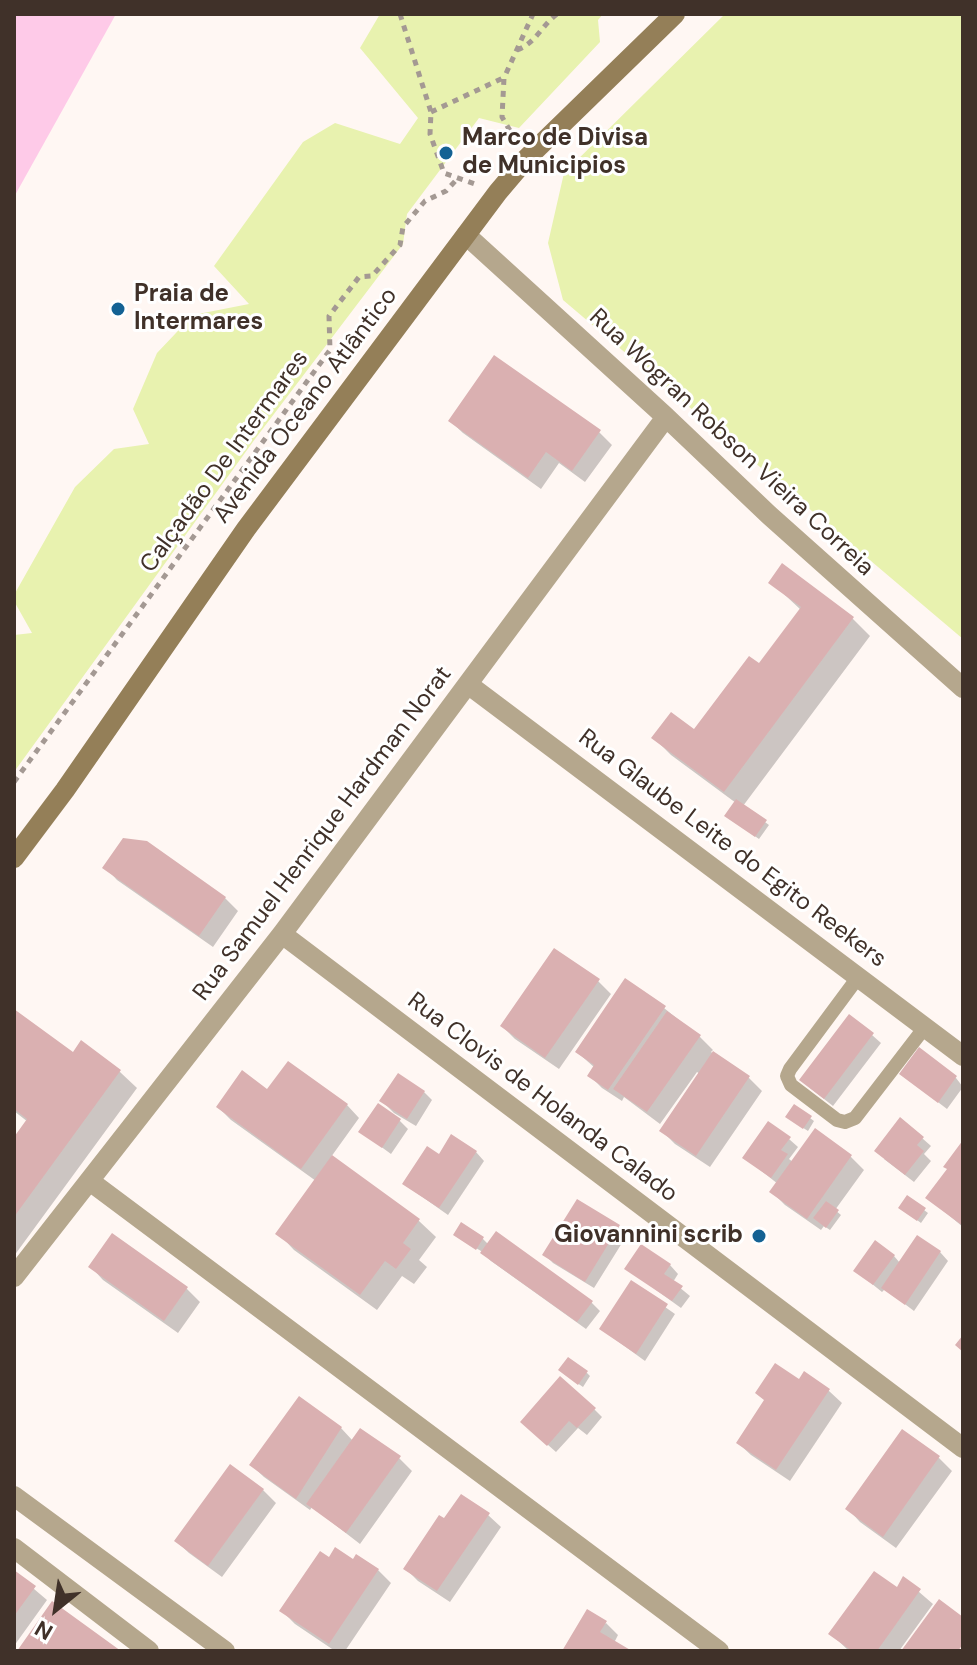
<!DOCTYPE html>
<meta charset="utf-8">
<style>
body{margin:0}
#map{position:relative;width:977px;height:1665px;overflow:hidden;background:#fff7f3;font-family:"DM Sans",sans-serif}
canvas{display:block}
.frame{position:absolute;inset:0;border:16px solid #403129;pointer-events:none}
.north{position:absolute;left:16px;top:1569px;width:80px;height:80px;-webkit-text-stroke:6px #fff;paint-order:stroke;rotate:210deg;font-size:22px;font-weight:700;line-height:32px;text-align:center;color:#403129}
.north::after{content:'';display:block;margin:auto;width:28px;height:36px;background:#403129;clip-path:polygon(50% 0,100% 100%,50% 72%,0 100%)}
</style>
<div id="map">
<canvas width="977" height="1665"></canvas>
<div class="frame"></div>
<div class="north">N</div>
</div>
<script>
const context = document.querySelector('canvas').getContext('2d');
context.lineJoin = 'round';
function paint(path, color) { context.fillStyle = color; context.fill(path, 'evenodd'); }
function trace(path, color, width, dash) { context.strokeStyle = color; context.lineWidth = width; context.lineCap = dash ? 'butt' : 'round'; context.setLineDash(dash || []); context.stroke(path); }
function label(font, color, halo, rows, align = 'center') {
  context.font = font + ' "DM Sans",sans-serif'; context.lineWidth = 6; context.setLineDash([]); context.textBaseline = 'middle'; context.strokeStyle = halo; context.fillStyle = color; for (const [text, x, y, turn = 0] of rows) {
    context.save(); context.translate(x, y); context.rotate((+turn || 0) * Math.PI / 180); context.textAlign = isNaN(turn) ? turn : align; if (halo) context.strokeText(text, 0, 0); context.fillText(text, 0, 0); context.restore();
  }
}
paint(new Path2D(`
 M380,14H603L598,20L600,42L519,128L479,118L407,214L403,244L255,439L14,772V635L32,633L14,601V595L75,487L114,449L149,444L133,409L157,353L193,315L249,304L214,266L303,142L335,123L400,144L418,118L360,48Z
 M725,14H963V639L563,300L548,243L564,173Z`), '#e8f2af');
paint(new Path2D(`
 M14,14H116L14,197Z`), '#fecae8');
paint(new Path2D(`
 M450,421L599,432L612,445L585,482L559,463L541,489L463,433Z
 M782,566L853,619L870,636L743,806L769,825L759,839L730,819L736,803L671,755L654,738L695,732L760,666L801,610L771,582Z
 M105,867L225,898L238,911L213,947L117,880Z
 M598,981L611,994L559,1069L515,1039L502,1026Z
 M664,1008L700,1037L713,1050L711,1052L749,1078L762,1091L710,1167L675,1144L662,1131L700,1074L697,1072L660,1124L624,1097L622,1101L602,1088L590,1076L595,1068L577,1052Z
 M14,1012L73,1055L81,1043L120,1072L137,1088L14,1256V1141L28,1122L14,1111Z
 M872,1035L881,1043L833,1106L810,1088Z
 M901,1074L956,1078L963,1087L947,1109Z
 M268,1092L347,1105L359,1118L331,1157L419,1221L436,1237L419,1260L427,1267L414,1284L402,1276L377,1310L294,1250L278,1233L316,1181L231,1120L218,1107Z
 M424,1092L432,1100L416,1126L394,1113L382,1101Z
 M795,1107L814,1121L808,1131L791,1120Z
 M395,1116L408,1129L391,1154L361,1132Z
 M815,1131L851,1157L864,1170L835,1210L841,1215L830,1230L824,1226L821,1230L785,1205L772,1192L778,1184L745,1158L789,1139L798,1147L789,1159L793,1162Z
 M922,1138L931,1146L924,1154L931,1161L914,1182L884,1159Z
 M963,1144V1227L928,1198L949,1170Z
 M476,1152L484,1161L448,1215L404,1184Z
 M924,1210L928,1213L921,1223L905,1211Z
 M618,1226L627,1235L594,1288L553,1263L545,1255Z
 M113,1236L187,1289L200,1302L178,1333L103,1280L91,1267Z
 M459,1238L483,1239L489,1245L591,1302L600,1311L586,1329L491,1261L481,1251Z
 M940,1252L948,1261L914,1311L885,1289L882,1292L856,1271L894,1256L900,1263Z
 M670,1265L678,1274L673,1282L690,1296L681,1308L627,1269Z
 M631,1283L675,1314L645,1361L601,1329Z
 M587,1373L590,1376L583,1387L564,1374Z
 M805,1374L829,1391L842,1403L790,1481L751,1455L738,1443Z
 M300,1399L341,1428L353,1441L399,1458L412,1471L360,1544L312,1507L310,1510L264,1477L251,1465Z
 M594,1409L602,1417L587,1435L578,1428L556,1452L531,1430Z
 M902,1432L939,1458L952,1471L896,1548L860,1522L848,1509Z
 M263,1490L276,1503L222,1577L189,1553L176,1541Z
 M488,1515L501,1527L450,1602L418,1581L405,1568L445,1521Z
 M329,1560L353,1562L378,1570L391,1583L345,1651H335L295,1624L282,1611Z
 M14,1572L47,1600L14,1646Z
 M904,1579L933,1604L899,1651H849L831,1634L897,1589Z
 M606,1623L618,1635L614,1643L628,1651H564Z`), '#0003');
paint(new Path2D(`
 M494,355L601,430L572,471L546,452L528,478L448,421Z
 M782,563L854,617L724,792L651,738L671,712L694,729L749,656L759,663L801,607L768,583Z
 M736,799L767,820L755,837L724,816Z
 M123,838L147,841L226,897L199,936L102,868Z
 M554,948L600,979L545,1058L500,1026Z
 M625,978L666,1006L608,1090L587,1076L594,1065L575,1052Z
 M14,1009L73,1052L81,1040L121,1070L14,1217V1137L27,1119L14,1109Z
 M667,1011L701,1035L647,1112L613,1089Z
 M849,1014L874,1033L824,1099L799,1080Z
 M919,1047L957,1076L938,1103L899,1074Z
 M713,1051L750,1076L696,1156L659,1131Z
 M288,1061L348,1104L301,1169L216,1107L242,1070L267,1089Z
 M398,1073L425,1091L407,1119L379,1101Z
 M378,1103L401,1119L382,1148L358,1132Z
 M794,1104L812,1116L803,1129L785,1117Z
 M900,1117L924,1137L917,1145L924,1151L905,1175L874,1151Z
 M768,1121L791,1137L781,1150L788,1154L771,1178L742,1158Z
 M815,1128L852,1155L807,1219L769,1192Z
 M451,1134L477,1151L439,1208L402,1184L427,1146L439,1154Z
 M963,1140V1226L925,1198L947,1169L943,1167Z
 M332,1155L420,1219L403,1243L411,1249L396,1269L385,1261L360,1295L275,1234Z
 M907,1195L926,1208L917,1221L898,1208Z
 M577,1199L620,1225L585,1282L542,1255Z
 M826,1201L839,1210L826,1228L813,1218Z
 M461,1222L484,1237L476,1250L453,1235Z
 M496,1231L593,1301L577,1322L480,1253Z
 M112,1233L188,1287L164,1321L88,1267Z
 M917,1235L941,1251L905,1305L881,1288Z
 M875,1240L895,1255L873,1285L853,1271Z
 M641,1244L671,1264L664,1274L683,1286L672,1301L624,1269Z
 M631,1280L668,1304L636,1354L599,1329Z
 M963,1335V1352L955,1345Z
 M568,1357L588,1371L578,1385L558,1370Z
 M775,1363L799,1379L804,1371L830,1389L776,1470L736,1443L764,1400L755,1393Z
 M560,1376L596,1408L577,1428L569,1421L547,1446L520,1422Z
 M299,1396L342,1427L296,1499L249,1465Z
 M360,1428L401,1456L346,1533L306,1504Z
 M902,1429L940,1456L883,1537L845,1509Z
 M230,1464L264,1489L208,1566L174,1541Z
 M461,1494L490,1513L437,1591L403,1569L439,1515L444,1518Z
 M335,1547L353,1559L356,1554L379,1569L329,1644L279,1611L320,1551L329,1557Z
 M14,1570L36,1586L14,1616Z
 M874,1571L897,1587L903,1576L921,1589L877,1651H852L828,1634Z
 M939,1599L963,1617V1644L958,1651H901Z
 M52,1601L121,1651H17Z
 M587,1609L607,1621L600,1632L632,1651H562Z`), '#dab0b1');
trace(new Path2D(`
 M400,14L431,112L430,134L444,173L478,185
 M517,50C536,43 542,25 557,14
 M431,112L503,78
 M516,141L502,117L504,78L533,14
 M14,782L330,350L329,316L359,277L372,276L400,245L403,227L425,201L446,191L458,178`), '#a49993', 5, [6, 6]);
trace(new Path2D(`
 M859,976L790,1069L787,1076L791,1085L837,1120L845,1122L855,1118L925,1027`), '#b5a78d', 14);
trace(new Path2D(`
 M466,235L666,417L769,515L963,688
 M469,685L963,1056
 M282,934L963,1448
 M91,1182L719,1651
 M14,1277L282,934L666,417
 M14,1496L225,1651
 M14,1548L149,1651`), '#b5a78d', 20);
trace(new Path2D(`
 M14,858L65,790L246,529L498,192L526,159L675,14`), '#947f58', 20);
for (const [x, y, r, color] of [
 [446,153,8,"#146294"],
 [118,309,8,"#146294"],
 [759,1236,8,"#146294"]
]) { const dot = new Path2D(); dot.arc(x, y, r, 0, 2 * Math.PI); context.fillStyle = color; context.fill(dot); trace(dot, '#fff', 3); }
label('bold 24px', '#403129', '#fff', [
 ["Marco de Divisa",462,139],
 ["de Municipios",462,167],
 ["Praia de",134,295],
 ["Intermares",134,323],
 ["Giovannini scrib",743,1236,"right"]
], 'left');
label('24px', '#403129', '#fff', [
 ["Avenida Oceano Atlântico",306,406,-53],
 ["Rua Wogran Robson Vieira Correia",731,443,43],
 ["Calçadão De Intermares",225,462,-54],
 ["Rua Samuel Henrique Hardman Norat",323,834,-53],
 ["Rua Glaube Leite do Egito Reekers",732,849,37],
 ["Rua Clovis de Holanda Calado",542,1098,37]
]);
</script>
